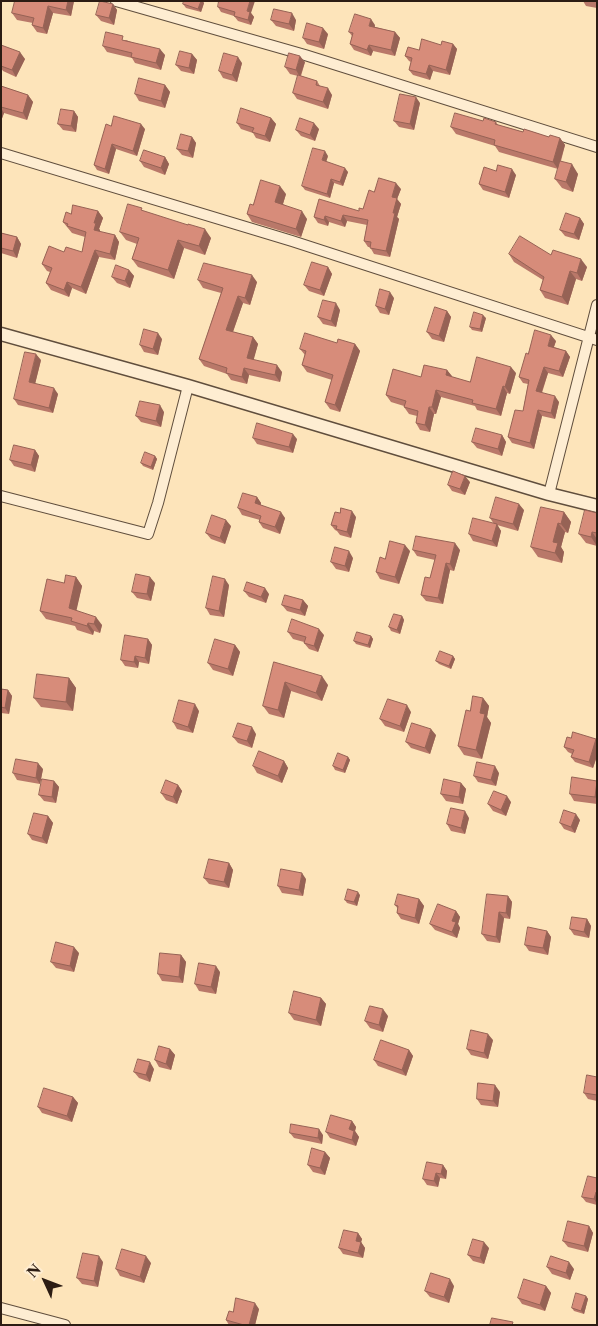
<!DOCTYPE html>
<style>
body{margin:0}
#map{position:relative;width:598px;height:1326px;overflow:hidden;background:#fde4ba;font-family:"Libre Caslon Text",serif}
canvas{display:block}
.frame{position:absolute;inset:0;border:2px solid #2c1c13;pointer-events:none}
.north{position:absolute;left:20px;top:1256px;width:50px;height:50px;-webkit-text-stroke:4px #feedd2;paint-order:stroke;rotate:313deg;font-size:14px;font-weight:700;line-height:20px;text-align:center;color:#2c1c13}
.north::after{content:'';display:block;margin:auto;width:18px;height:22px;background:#2c1c13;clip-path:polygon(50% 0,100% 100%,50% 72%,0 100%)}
</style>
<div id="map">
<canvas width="598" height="1326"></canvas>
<div class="frame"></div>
<div class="north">N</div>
</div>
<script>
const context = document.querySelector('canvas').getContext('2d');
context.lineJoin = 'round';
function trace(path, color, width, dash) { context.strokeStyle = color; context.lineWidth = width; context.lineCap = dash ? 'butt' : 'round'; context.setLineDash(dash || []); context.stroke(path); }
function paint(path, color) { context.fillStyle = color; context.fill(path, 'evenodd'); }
const minor = new Path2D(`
 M116,1L305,55L597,147
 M1,153L292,241L597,340
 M549,494L597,305
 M1,496L148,534L158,503L188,386
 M1,1308L65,1325`);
const tertiary = new Path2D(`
 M1,334L188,386L549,494L597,506`);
trace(minor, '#604e3d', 12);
trace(tertiary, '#604e3d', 15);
trace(minor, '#feedd2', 10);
trace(tertiary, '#feedd2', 12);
paint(new Path2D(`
 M15,1H74L71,16L53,13L47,34L37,32L32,25L33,23L17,20L12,13Z
 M583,1H597V8L586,6Z
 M204,3L201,12L186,8L183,4Z
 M113,4L117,10L114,25L101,21L96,15Z
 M218,7L251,13L254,17L251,25L238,21L234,16L221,12Z
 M271,20H296L294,31L276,26Z
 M375,25V27L395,32L400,38L395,56L373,51L371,56L354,50L350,44L352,36L349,32Z
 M328,34L324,49L307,44L303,38Z
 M126,40L165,55L161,70L135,63L132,58L107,52L103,46Z
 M453,44L457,49L450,75L433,71L430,80L413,75L409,70L411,62L409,61L405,56L419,50L441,45Z
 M1,45L25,59L16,77L3,71L1,68Z
 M192,54L197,60L194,74L181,71L176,65Z
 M305,62L301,76L317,81L320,86L332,95L328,109L297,99L293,93L298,76L290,74L285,67Z
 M242,63L237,82L223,78L219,71Z
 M165,85L170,92L165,108L139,101L135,94Z
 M1,86L28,95L33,102L27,120L4,113L1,121Z
 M420,103L414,130L399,127L394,121Z
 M74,111L78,117L76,132L63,130L58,124Z
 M271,118L276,124L270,142L256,138L253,133L241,129L237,123Z
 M483,121L496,122L498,125L523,132L549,137L560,138L565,145L561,161L578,174L573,192L562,188L555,179L558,169L499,152L495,146L456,134L451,127Z
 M111,126L145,129L137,156L116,149L109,174L97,170L94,165Z
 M319,129L315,141L301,136L296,130Z
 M192,137L196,143L193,158L182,155L177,149Z
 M328,156L326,162L348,172L343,186L334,183L330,198L305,190L302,186Z
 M165,157L169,164L165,175L144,167L140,161Z
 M496,171L516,175L509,198L483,190L479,184Z
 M401,189L397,199L401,204L397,217L399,219L390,257L374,254L370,247H368L364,241L367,225L347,221L345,227L329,222L328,226L318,223L314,217L359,211L363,209L374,192Z
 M286,194L283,204L307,219L301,237L252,222L247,214L253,205Z
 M98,211L103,218L99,229L100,230V232L115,235L119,242L115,260L99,257L86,294L72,288L69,297L51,290L46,283L50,272L47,271L42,264L64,252H82L85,237L72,233L63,222L71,214Z
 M144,211L211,238L205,255L184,248L174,279L138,267L132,259L137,244L126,240L120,232Z
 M580,218L584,224L579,240L565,236L560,230Z
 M1,233L17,237L21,244L17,258L1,253Z
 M509,254L551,255L587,267L582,281L576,279L568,305L545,298L540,290L543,280L514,262Z
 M328,267L332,274L324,296L309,291L304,285Z
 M129,270L134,276L130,288L117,283L112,277Z
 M198,280L257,282L250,305L243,303L233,332L253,337L258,344L253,360L282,372L280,382L249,375L247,384L231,380L227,374L204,366L199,359L221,293L203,288Z
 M394,298L389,315L380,313L376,306Z
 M340,310L336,327L323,324L318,317Z
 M447,311L451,317L444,342L432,339L427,332Z
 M486,318L482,332L472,330L470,327Z
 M162,339L158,355L144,352L140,345Z
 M556,341L554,347L566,351L570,357L563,377L548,373L542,393L559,402L555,419L542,416L534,449L512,443L508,437L523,411L528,384L523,383L519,377L528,354Z
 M337,343L355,344L360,351L340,412L330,409L325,402L332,380L307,372L302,365L305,355L300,349Z
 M41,360L35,384L58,394L53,413L18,405L14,399Z
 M447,370L452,377L470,382L516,373L510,394L507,393L501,416L477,410L475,406L441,397L436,414H434L430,432L420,430L416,423L417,416L409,414L404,407V406L391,402L386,395L421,377Z
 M164,412L161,427L141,422L136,416Z
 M502,435L506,442L502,456L477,448L472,442Z
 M253,438L297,439L293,453L257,444Z
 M35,450L39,456L35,472L14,466L10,460Z
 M155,456L157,459L153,470L143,466L141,463Z
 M470,482L465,495L452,491L448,485Z
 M257,497L261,503V505L285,518L280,534L263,528L259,522L260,520L242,515L238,508Z
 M524,510L518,531L497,525L501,531L497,547L473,541L469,534L494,524L490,518Z
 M564,512L571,522L568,533L565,532L561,547L564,552L562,563L538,557L531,547Z
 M597,513V546L586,543L579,534Z
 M356,517L351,538L340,535L337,531L335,530L331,525Z
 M231,526L225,544L211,539L206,533Z
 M413,550H460L454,571L450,570L443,604L426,601L421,595L430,578L435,560L417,556Z
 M410,551L399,584L380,579L376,572L385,559Z
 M353,558L349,572L336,569L331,562Z
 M76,577L82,586L76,610L102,625L100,633L94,631L93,635L77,630L75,626L46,619L40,611L64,583Z
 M155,583L151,601L137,598L132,592Z
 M229,585L224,617L210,615L206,608Z
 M244,591L269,594L266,603L249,597Z
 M303,600L308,606L305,616L287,611L282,605Z
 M402,616L404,620L400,634L391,631L389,627Z
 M288,632L324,635L318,652L309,649L304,643V642L293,639Z
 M371,636L373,639L370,648L356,644L354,641Z
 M148,639L152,645L149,664L139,662L138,668L125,666L121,660Z
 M235,645L240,652L233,676L213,670L208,663Z
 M453,656L455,659L451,669L439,664L436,661Z
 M274,662L328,685L322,701L291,691L284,718L269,714L263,706Z
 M69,678L76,688L73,711L41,707L34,698Z
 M1,689L8,690L12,696L9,714L1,713Z
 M483,698L489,706L487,717L491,723L482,759L464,755L458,746Z
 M199,711L193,733L177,729L173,722Z
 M411,712L404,732L385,726L380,719Z
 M256,734L252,748L238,743L233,737Z
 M436,735L430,754L411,748L406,742Z
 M571,738L596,739L597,756L593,768L575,762L571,757L572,754L568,752L564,747Z
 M348,757L350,760L345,773L335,770L333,766Z
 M284,761L288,768L282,783L257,773L253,766Z
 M43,769L40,784L17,780L13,773Z
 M499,773L496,786L478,782L474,776Z
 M54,781L59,787L56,803L44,801L39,795Z
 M597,781V804L574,801L570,794Z
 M461,783L466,789L463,804L446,801L441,794Z
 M178,785L182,791L177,804L166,800L161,793Z
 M511,802L506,816L493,811L488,804Z
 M48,816L53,823L47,844L32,840L28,834Z
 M469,818L465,834L451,831L447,824Z
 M580,820L575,833L564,829L560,823Z
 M229,863L233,870L229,888L209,884L204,878Z
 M306,879L303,896L282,893L278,886Z
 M360,895L357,906L347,903L345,900Z
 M508,896L512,902L510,919L504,918L500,943L487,941L482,934Z
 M419,899L424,906L419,924L401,919L397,913L398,909L395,905Z
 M456,911L460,917L458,924L460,928L457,938L435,930L430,924Z
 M587,919L591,926L589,938L574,935L570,929Z
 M547,931L551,937L548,955L529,951L525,945Z
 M79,953L74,972L56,968L51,962Z
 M181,955L186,962L183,983L162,981L158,974Z
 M220,972L216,994L199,991L195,984Z
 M321,998L326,1004L321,1026L294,1020L289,1013Z
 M388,1016L383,1032L370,1028L365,1021Z
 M493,1040L488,1059L471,1055L467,1049Z
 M170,1049L175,1055L171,1070L159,1067L155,1060Z
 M409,1050L413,1056L406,1076L378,1066L374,1060Z
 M154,1069L150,1082L139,1078L134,1072Z
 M597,1077V1101L588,1099L584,1093Z
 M500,1092L498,1107L481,1105L477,1099Z
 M73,1097L78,1103L72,1122L42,1113L38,1107Z
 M352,1121L356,1127L355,1131L359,1137L356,1146L330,1138L326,1132Z
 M290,1133L323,1135L322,1144L294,1138Z
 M325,1152L330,1158L325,1175L313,1172L308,1165Z
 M443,1165L447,1171L446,1179L440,1178L438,1187L427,1185L423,1179Z
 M597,1178V1205L586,1202L582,1197Z
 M589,1226L593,1233L588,1252L568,1247L563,1241Z
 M358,1233L362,1239L361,1242L365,1248L363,1258L343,1254L339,1248Z
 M489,1248L484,1264L473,1261L468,1255Z
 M103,1262L98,1287L82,1284L77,1278Z
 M151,1263L144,1283L120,1276L116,1269Z
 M547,1267L574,1269L570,1280L552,1274Z
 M454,1286L449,1303L430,1297L425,1291Z
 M546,1286L551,1293L545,1311L522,1304L518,1298Z
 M586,1296L588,1299L584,1314L574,1311L572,1308Z
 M259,1309L255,1325H229L226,1320L233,1312Z`), '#b97869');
paint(new Path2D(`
 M68,1H74L71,16L66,10Z
 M201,1H203L204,3L201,12L198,9Z
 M250,1H255L251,13L254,17L251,25L248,20L247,11Z
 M113,4L117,10L114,25L109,18Z
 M48,6L53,13L47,34L43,28Z
 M292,13L296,20L294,31L289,24Z
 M371,19L375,25L373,31L369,26Z
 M323,28L328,34L324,49L319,42Z
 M395,32L400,38L395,56L391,50Z
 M453,44L457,49L450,75L446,70Z
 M369,45L373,51L371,56L367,50Z
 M160,49L165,55L161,70L156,63Z
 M20,52L25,59L16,77L12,70Z
 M192,54L197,60L194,74L189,68Z
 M300,56L305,62L300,77L296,70Z
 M238,57L242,63L237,82L232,75Z
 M429,65L433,71L430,80L426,74Z
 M165,85L170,92L165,108L161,101Z
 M328,88L332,95L328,109L323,102Z
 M28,95L33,102L27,120L23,113Z
 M416,97L420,103L414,130L410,124Z
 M1,108L4,113L1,121Z
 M74,111L78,117L76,132L71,126Z
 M271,118L276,124L270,142L265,136Z
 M314,123L319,129L315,141L310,135Z
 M141,124L145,129L137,156L133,151Z
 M192,137L196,143L193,158L188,151Z
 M560,138L565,145L558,169L553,162Z
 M112,144L116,149L109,174L105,169Z
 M325,151L328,156L325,165L322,160Z
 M165,157L169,164L165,175L161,168Z
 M572,164L578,174L573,192L566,182Z
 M345,168L348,172L343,186L340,182Z
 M512,169L516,175L509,198L505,192Z
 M331,179L334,183L330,198L327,194Z
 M396,183L401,189L397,199L401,204L397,217L399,219L390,257L386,251L393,213L392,197Z
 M280,186L286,194L281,210L275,202Z
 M98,211L103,218L99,229L100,230L99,237L94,230V223Z
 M302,211L307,219L301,237L296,229Z
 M343,215L347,221L345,227L341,221Z
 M325,216L329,222L328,226L324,220Z
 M580,218L584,224L579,240L574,234Z
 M205,229L211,238L205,255L199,246Z
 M115,235L119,242L115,260L110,254Z
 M17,237L21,244L17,258L13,251Z
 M178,240L184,248L174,279L168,270Z
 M95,250L99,257L86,294L81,287Z
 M581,259L587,267L582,281L577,273Z
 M328,267L332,274L324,296L320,290Z
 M129,270L134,276L130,288L125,281Z
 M570,271L576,279L568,305L562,297Z
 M252,275L257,282L250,305L245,298Z
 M67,282L72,288L69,297L64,290Z
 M390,292L394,298L389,315L385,309Z
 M238,296L243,303L231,337L226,330Z
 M336,303L340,310L336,327L331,321Z
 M447,311L451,317L444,342L439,336Z
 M483,315L486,318L482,332L480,329Z
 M158,333L162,339L158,355L153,349Z
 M551,335L556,341L552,352L548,346Z
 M253,337L258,344L252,366L247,358Z
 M355,344L360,351L340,412L335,405Z
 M566,351L570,357L563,377L559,371Z
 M36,354L41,360L34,388L29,382Z
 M277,365L282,372L280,382L275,375Z
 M511,367L516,373L510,394L505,387Z
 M544,367L548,373L540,397L536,391Z
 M244,368L249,375L247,384L242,377Z
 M447,370L452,376L451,382L446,375Z
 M503,386L507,393L501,416L496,409Z
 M54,388L58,394L53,413L49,408Z
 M436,390L441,397L436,414L432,407Z
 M555,396L559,402L555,419L551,413Z
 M160,405L164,412L161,427L156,421Z
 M429,407L434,414L430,432L425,425Z
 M538,410L542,416L534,449L530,443Z
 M293,434L297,439L293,453L289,447Z
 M502,435L506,442L502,456L498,449Z
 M35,450L39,456L35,472L31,465Z
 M155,456L157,459L153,470L151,467Z
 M465,476L470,482L465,495L460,489Z
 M257,497L261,503L259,510L255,503Z
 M519,504L524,510L518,531L513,524Z
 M352,511L356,517L351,538L347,532Z
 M281,512L285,518L280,534L275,527Z
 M564,512L571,522L568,533L561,524Z
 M226,520L231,526L225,544L220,538Z
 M558,523L565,532L561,547L564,552L562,563L555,553L553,542Z
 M497,524L501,531L497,547L492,541Z
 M592,532L597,539V546L591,537Z
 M455,543L460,550L454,571L450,564Z
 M405,545L410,551L399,584L395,577Z
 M349,551L353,558L349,572L345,566Z
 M446,563L450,570L443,604L438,598Z
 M76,577L82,586L75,617L69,608Z
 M150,577L155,583L151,601L147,594Z
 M225,579L229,585L224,617L219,611Z
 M265,588L269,594L266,603L261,597Z
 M303,600L308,606L305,616L300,610Z
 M402,616L404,620L400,634L397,630Z
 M96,617L102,625L100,633L94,624Z
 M88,623L94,631L93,635L87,626Z
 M319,629L324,635L318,652L314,646Z
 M371,636L373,639L370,648L368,645Z
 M148,639L152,645L149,664L145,658Z
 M235,645L240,652L233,676L228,669Z
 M135,656L139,662L138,668L134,662Z
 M453,656L455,659L451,669L449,666Z
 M322,676L328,685L322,701L316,693Z
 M69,678L76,688L73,711L66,702Z
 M285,682L291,691L284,718L278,710Z
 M8,690L12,696L9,714L5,708Z
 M483,698L489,706L487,717L491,723L482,759L476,750L480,713Z
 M195,704L199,711L193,733L188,727Z
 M407,705L411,712L404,732L400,726Z
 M252,727L256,734L252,748L247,741Z
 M431,729L436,735L430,754L425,748Z
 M596,739L597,756L593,768L589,762Z
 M348,757L350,760L345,773L343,770Z
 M284,761L288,768L282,783L278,776Z
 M38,763L43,769L40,784L36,778Z
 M495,766L499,773L496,786L491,780Z
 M54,781L59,787L56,803L52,797Z
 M597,781V800L595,797Z
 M461,783L466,789L463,804L459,797Z
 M178,785L182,791L177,804L173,797Z
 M507,796L511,802L506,816L501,810Z
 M465,811L469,818L465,834L461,828Z
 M576,814L580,820L575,833L571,827Z
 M48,816L53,823L47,844L42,838Z
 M229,863L233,870L229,888L224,882Z
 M302,873L306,879L303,896L299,890Z
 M358,892L360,895L357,906L354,902Z
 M508,896L512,902L510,919L506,913Z
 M419,899L424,906L419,924L415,918Z
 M456,911L460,917L458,924L460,928L457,938L452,932V921Z
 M499,912L504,918L500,943L496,937Z
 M587,919L591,926L589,938L584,932Z
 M547,931L551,937L548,955L543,948Z
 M74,947L79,953L74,972L70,966Z
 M181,955L186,962L183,983L179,977Z
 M216,966L220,972L216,994L211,987Z
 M321,998L326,1004L321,1026L316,1020Z
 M383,1009L388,1016L383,1032L379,1025Z
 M488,1034L493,1040L488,1059L484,1053Z
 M170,1049L175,1055L171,1070L166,1064Z
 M409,1050L413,1056L406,1076L402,1070Z
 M150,1062L154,1069L150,1082L146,1075Z
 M495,1085L500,1092L498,1107L493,1101Z
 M73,1097L78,1103L72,1122L67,1116Z
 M352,1121L356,1127L355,1131L359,1137L356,1146L352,1140L349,1129Z
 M319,1129L323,1135L322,1144L318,1138Z
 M325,1152L330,1158L325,1175L320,1168Z
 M443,1165L447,1171L446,1179L441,1174Z
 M436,1173L440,1178L438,1187L434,1181Z
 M596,1192L597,1193V1204L594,1199Z
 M589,1226L593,1233L588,1252L584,1246Z
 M358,1233L362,1239L360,1246L356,1241Z
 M361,1242L365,1248L363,1258L358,1253Z
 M484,1242L489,1248L484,1264L480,1258Z
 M99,1256L103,1262L98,1287L94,1281Z
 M146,1256L151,1263L144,1283L140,1277Z
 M569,1262L574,1269L570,1280L566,1273Z
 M450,1279L454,1286L449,1303L444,1297Z
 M546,1286L551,1293L545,1311L540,1305Z
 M586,1296L588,1299L584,1314L581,1311Z
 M255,1303L259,1309L255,1325H249Z`), '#966255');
const building = new Path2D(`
 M15,1H68L66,10L48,6L43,28L32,25L34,18L12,13Z
 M100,1L113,4L109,18L96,15Z
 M184,1H201L198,9L183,4Z
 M219,1H250L247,11L250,12L248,20L234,16L235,12L218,7Z
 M274,9L292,13L289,24L271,20Z
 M355,14L371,19L369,26L395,32L391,50L369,45L367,50L350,44L353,33L349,32Z
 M307,23L323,28L319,42L303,38Z
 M106,32L123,36L122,40L160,49L156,63L131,57L132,53L103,46Z
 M422,39L441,45L442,41L453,44L446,70L429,65L426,74L409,70L412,58L405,56L408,47L419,50Z
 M1,45L20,52L12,70L1,66Z
 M180,51L192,54L189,68L176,65Z
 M224,53L238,57L232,75L219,71Z
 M289,53L300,56L296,70L285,67Z
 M298,75L317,81L316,85L328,88L323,102L293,93Z
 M139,78L165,85L161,101L135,94Z
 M1,86L28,95L23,113L1,107Z
 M400,94L416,97L410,124L394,121Z
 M241,108L271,118L265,136L252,132L254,128L237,123Z
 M61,109L74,111L71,126L58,124Z
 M455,113L483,121L484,118L496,122L495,124L523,132L524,129L549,137L550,135L560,138L553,162L494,145L495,140L451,127Z
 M114,116L141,124L133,151L112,144L105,169L94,165L106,124L111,126Z
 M300,118L314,123L310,135L296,130Z
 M181,134L192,137L188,151L177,149Z
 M313,148L325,151L322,160L345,168L340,182L331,179L327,194L302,186Z
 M144,150L165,157L161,168L140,161Z
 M560,161L572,164L566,182L555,179Z
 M498,165L512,169L505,192L479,184L484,167L496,171Z
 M379,178L396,183L392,197L397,198L393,213H395L386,251L370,248L371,242L364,241L368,220L343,215L341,221L325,216L324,220L314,217L319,199L359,211V208L363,209L369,190L374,192Z
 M261,180L280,186L275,202L302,211L296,229L247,214L250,204L253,205Z
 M128,204L142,208L141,210L188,225V224L205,229L199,246L178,240L168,270L132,259L139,238L120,232Z
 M73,205L98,211L94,223H96L94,230L115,235L110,254L95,250L81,287L67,282L64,290L46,283L52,268L42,264L49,246L64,252L66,247L82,252L86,232L67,226L68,224L63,222L66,212L71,214Z
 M566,213L580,218L574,234L560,230Z
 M1,233L17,237L13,251L1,248Z
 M520,236L551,255L553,250L581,259L577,273L570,271L562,297L540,290L544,277L509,254Z
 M312,262L328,267L320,290L304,285Z
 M204,263L252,275L245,298L238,296L226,330L253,337L247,358L277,365L275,375L244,368L242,377L226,373L227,368L199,359L223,288L198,280Z
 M116,265L129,270L125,281L112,277Z
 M380,289L390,292L385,309L376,306Z
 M323,300L336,303L331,321L318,317Z
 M435,307L447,311L439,336L427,332Z
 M474,312L483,315L480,329L470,327Z
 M144,329L158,333L153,349L140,345Z
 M535,330L551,335L548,346L566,351L559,371L544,367L536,391L555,396L551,413L538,410L530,443L508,437L515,410L523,411L529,380L519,377L526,353L528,354Z
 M305,333L337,343L338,339L355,344L335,405L325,402L333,375L302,365L306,351L300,349Z
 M25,352L36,354L29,382L54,388L49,408L14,399Z
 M477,357L511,367L505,387L503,386L496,409L472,403L473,400L436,390L432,407H429L425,425L416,423L418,411L404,407L406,401L386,395L393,369L421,377L424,365L447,370L446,375L470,382Z
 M140,401L160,405L156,421L136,416Z
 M257,423L293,434L289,447L253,438Z
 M476,428L502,435L498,449L472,442Z
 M14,445L35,450L31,465L10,460Z
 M145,452L155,456L151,467L141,463Z
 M453,471L465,476L460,489L448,485Z
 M243,493L257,497L255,503L281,512L275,527L259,522L261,516L238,508Z
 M496,497L519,504L513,524L490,518Z
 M541,507L564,512L561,524L558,523L553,542L558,543L555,553L531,547Z
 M341,508L352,511L347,532L336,529L337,526L331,525L335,512L340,513Z
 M585,510L597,513V533L592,532L591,537L579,534Z
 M212,515L226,520L220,538L206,533Z
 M473,518L497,524L492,541L469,534Z
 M416,536L455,543L450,564L446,563L438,598L421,595L425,577L430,578L436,555L413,550Z
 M390,541L405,545L395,577L376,572L380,557L385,559Z
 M335,547L349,551L345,566L331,562Z
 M136,574L150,577L147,594L132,592Z
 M66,575L76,577L69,608L96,617L94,624L88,623L87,626L71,621L72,618L40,611L47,579L64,583Z
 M213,576L225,579L219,611L206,608Z
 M247,582L265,588L261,597L244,591Z
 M285,595L303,600L300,610L282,605Z
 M394,614L402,616L397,630L389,627Z
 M292,619L319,629L314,646L304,643L306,637L288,632Z
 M357,632L371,636L368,645L354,641Z
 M125,635L148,639L145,658L135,656L134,662L121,660Z
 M215,639L235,645L228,669L208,663Z
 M440,651L453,656L449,666L436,661Z
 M274,662L322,676L316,693L285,682L278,710L263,706Z
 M37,674L69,678L66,702L34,698Z
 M1,689L8,690L5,708L1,707Z
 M473,696L483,698L480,713L485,714L476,750L458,746L466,710L470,711Z
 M388,699L407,705L400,726L380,719Z
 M179,700L195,704L188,727L173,722Z
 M238,723L252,727L247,741L233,737Z
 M412,723L431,729L425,748L406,742Z
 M573,732L596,739L589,762L571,757L574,750L564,747L567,737L571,738Z
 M259,751L284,761L278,776L253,766Z
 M338,753L348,757L343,770L333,766Z
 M16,759L38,763L36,778L13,773Z
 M477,762L495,766L491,780L474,776Z
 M572,777L597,781L595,797L570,794Z
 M42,779L54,781L52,797L39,795Z
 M444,779L461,783L459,797L441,794Z
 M166,780L178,785L173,797L161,793Z
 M494,791L507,796L501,810L488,804Z
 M451,808L465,811L461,828L447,824Z
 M564,810L576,814L571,827L560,823Z
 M34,813L48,816L42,838L28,834Z
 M209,859L229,863L224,882L204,878Z
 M281,869L302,873L299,890L278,886Z
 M348,889L358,892L354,902L345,900Z
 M398,894L419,899L415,918L397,913L398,906L395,905Z
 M487,894L508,896L506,913L499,912L496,937L482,934Z
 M438,904L456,911L452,921L456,922L452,932L430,924Z
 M572,917L587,919L584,932L570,929Z
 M528,927L547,931L543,948L525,945Z
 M56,942L74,947L70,966L51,962Z
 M160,953L181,955L179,977L158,974Z
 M199,963L216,966L211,987L195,984Z
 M294,991L321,998L316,1020L289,1013Z
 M370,1006L383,1009L379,1025L365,1021Z
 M471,1030L488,1034L484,1053L467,1049Z
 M381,1040L409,1050L402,1070L374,1060Z
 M159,1046L170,1049L166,1064L155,1060Z
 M138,1059L150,1062L146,1075L134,1072Z
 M587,1075L597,1077V1095L584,1093Z
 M478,1083L495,1085L493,1101L477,1099Z
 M44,1088L73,1097L67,1116L38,1107Z
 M331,1115L352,1121L349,1129L354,1131L352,1140L326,1132Z
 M291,1124L319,1129L318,1138L290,1133Z
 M312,1148L325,1152L320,1168L308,1165Z
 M427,1162L443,1165L441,1174L436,1173L434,1181L423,1179Z
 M588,1176L597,1178V1192H596L594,1199L582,1197Z
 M568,1221L589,1226L584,1246L563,1241Z
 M344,1230L358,1233L356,1241L361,1242L358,1253L339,1248Z
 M473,1239L484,1242L480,1258L468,1255Z
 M122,1249L146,1256L140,1277L116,1269Z
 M83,1253L99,1256L94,1281L77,1278Z
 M551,1256L569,1262L566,1273L547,1267Z
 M431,1273L450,1279L444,1297L425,1291Z
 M524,1279L546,1286L540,1305L518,1298Z
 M576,1293L586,1296L581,1311L572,1308Z
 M236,1298L255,1303L249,1325H244L226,1320L229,1311L233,1312Z
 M492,1318L513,1322L512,1325H490Z`);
paint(building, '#d78c7a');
trace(building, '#966255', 1);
</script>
